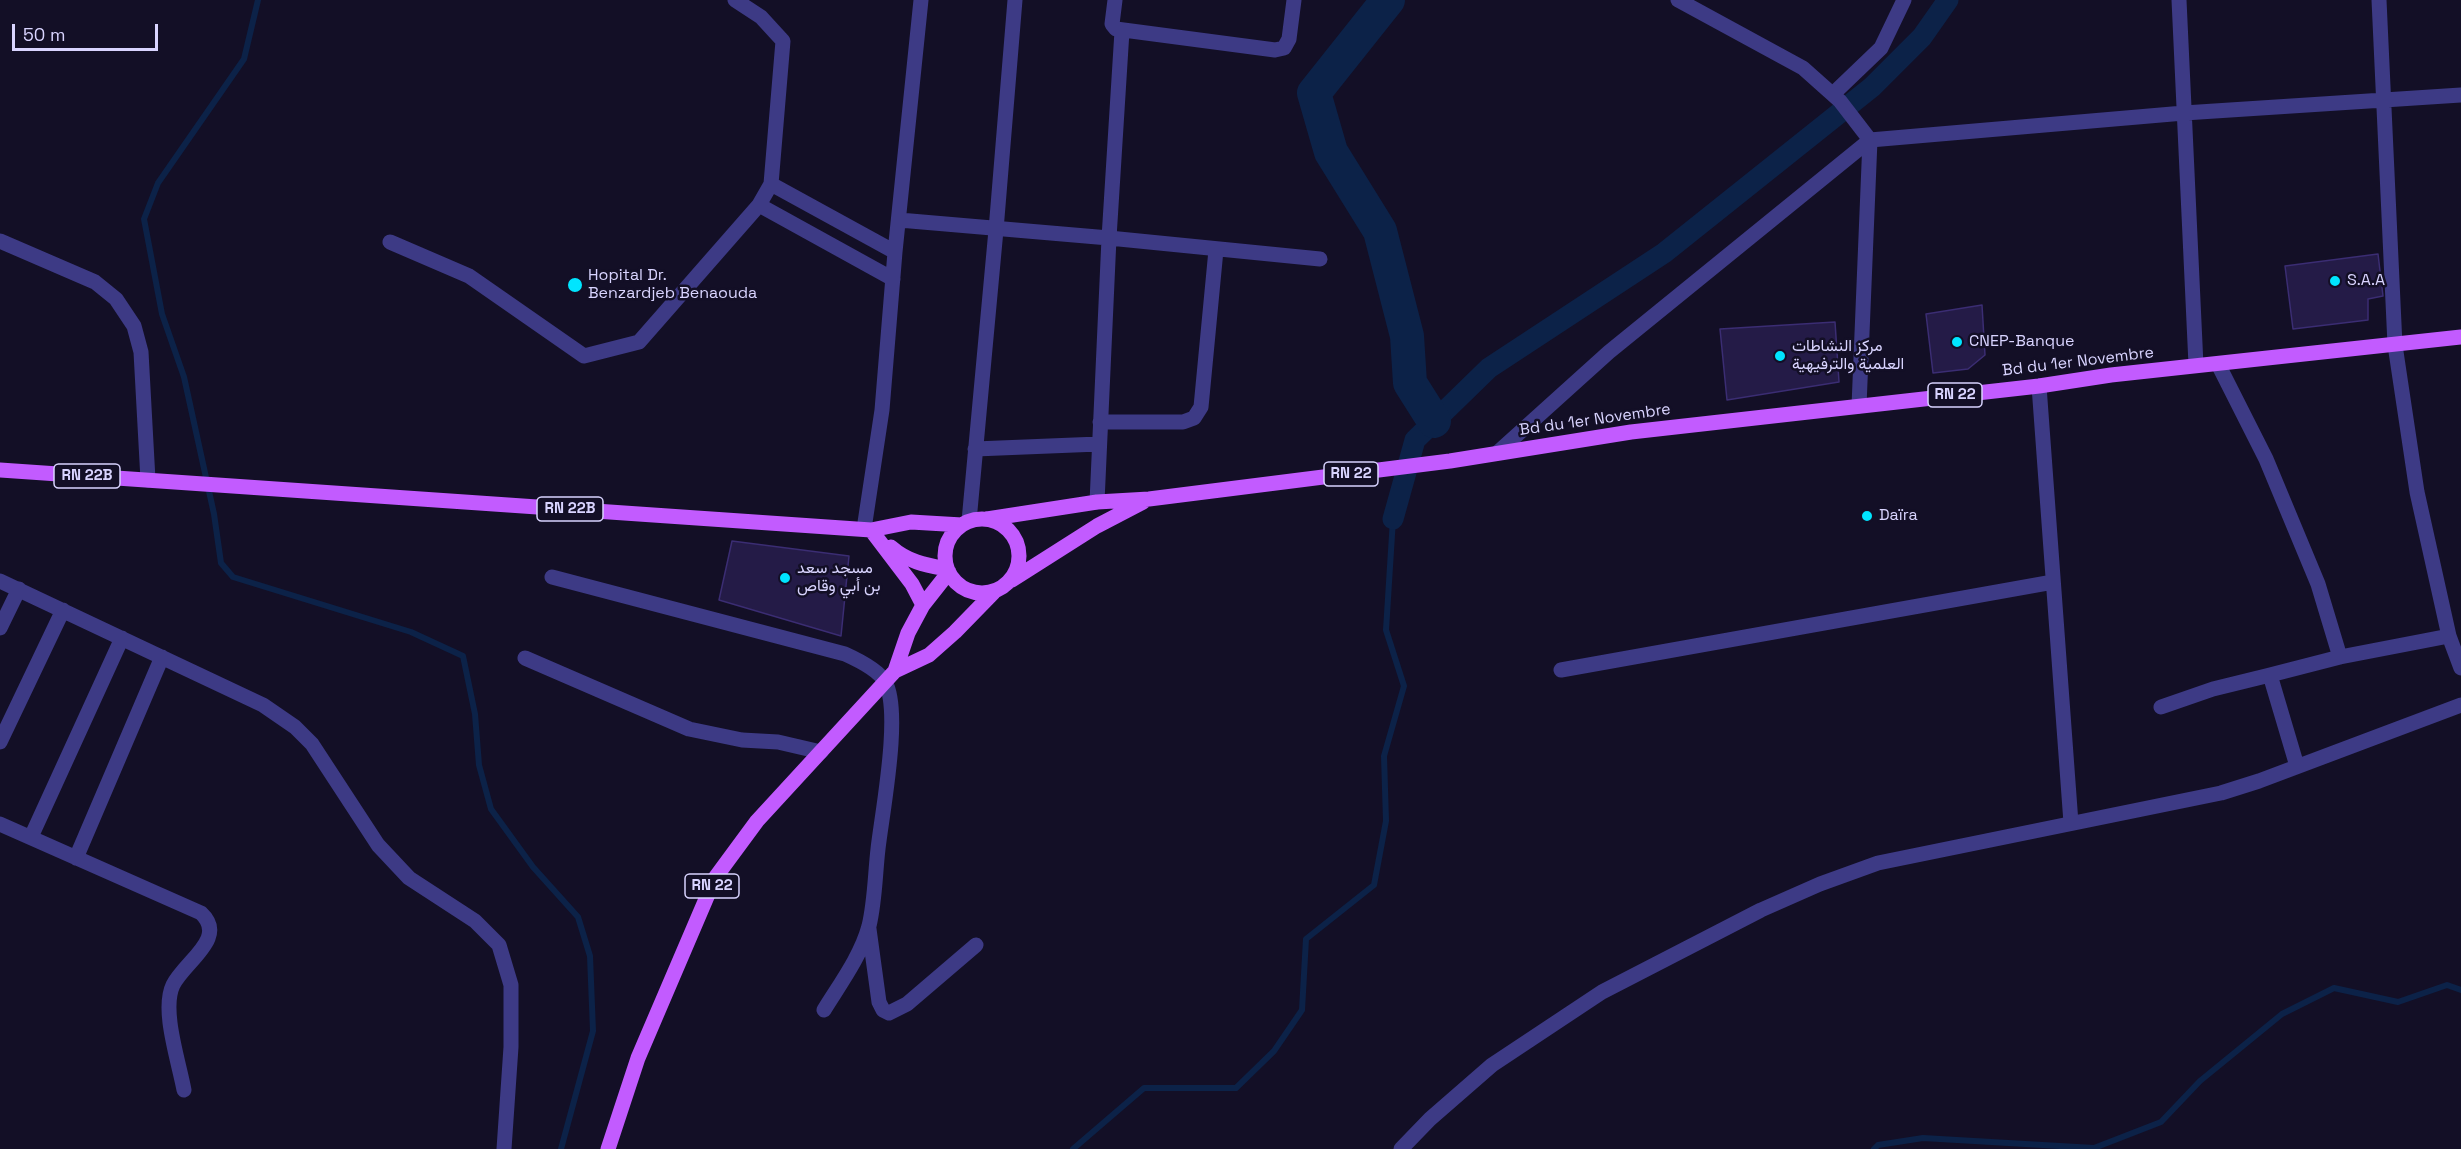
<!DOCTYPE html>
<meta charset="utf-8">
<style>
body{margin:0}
#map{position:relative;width:2461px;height:1149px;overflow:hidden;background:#130f26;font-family:"Space Grotesk",sans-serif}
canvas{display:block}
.scale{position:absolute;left:12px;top:24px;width:146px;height:27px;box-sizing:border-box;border:3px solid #d9d4ff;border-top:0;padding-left:8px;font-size:18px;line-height:21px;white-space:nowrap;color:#d9d4ff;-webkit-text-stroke:4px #130f26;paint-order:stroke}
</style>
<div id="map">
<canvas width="2461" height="1149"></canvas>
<div class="scale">50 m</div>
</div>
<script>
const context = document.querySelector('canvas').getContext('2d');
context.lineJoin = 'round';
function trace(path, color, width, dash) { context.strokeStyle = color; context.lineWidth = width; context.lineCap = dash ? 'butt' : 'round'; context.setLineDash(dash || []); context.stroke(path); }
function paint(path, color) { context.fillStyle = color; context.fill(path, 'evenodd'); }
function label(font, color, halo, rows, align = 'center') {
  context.font = font + ' "Space Grotesk",Vazirmatn,sans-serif'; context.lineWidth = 5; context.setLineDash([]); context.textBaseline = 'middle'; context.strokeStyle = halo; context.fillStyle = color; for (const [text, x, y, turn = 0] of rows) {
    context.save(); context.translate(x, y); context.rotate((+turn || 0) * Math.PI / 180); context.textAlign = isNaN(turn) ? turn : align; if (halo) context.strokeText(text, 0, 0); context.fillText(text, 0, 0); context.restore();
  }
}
trace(new Path2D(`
 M258,0L244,59L158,183L144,219L162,314L184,377L214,514L221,563L233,577L411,632L463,656L475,714L479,765L491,809L533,867L578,917L590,956L593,1031L561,1149
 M1073,1149L1144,1088H1236L1274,1051L1302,1010L1306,939L1374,885L1386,821L1384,756L1404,686L1386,630L1393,519
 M1874,1149L1878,1145L1923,1138L2094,1148L2161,1122L2200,1081L2282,1014L2334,988L2398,1002L2447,985L2461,990`), '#0c2248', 6);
trace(new Path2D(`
 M1393,519L1415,440L1489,368L1664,253L1872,87L1922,37L1948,0`), '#0c2248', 21);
trace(new Path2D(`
 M1388,0L1314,93L1331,152L1380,231L1407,336L1410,383L1434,421`), '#0c2248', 34);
const building = new Path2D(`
 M2378,254L2383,296L2368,299V320L2293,329L2285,266Z
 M1982,305L1985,355L1968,369L1933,373L1926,314Z
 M1835,322L1839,382L1727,400L1720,329Z
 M732,541L849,556L841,636L719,600Z`);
paint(building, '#241b47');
trace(building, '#3b2d73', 1.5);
trace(new Path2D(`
 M1115,0L1112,24L1116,29L1275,50L1284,48L1289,39L1294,0
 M1678,0L1803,68L1840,101L1870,140L1859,406
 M2179,0L2196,365
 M2379,0L2395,345L2417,492L2449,636L2461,668
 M1833,94L1881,48L1904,0
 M771,184L895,252
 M759,205L893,279
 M899,220L1109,238L1320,259
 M0,241L95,282L116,299L134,326L141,352L148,480
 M390,242L469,276L584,356L639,342L759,205L771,184L783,41L761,17L735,0
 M2218,364L2266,459L2318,584L2340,657
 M2039,386L2071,823
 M1100,422H1183L1194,418L1201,407L1216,250
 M975,449L1099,444
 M1497,453L1609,352L1870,140L2184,113L2461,95
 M1097,502L1109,238L1122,31
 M969,521L996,230L1015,0
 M864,529L882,410L895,252L921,0
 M552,577L845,654C856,659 879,670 885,682C902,711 882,813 878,849C875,875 875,901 869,926C861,956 840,984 824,1010
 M0,581L263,705L295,727L312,744L378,845L409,878L475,921L499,945L511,985V1047L504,1149
 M0,628L19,589
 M525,658L689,729L742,740L778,742L821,752
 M1561,670L2053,582
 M2161,707L2213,689L2270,675
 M0,742L63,610
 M2297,766L2270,675L2340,657L2449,636
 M0,824L201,913C228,938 185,961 173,985C161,1010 179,1062 184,1090
 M31,837L122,638
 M76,858L162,657
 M869,929L879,1002L883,1010L889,1013L907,1004L976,945
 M1401,1149L1430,1119L1492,1065L1602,992L1761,910L1820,884L1878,863L2221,793L2259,781L2461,705`), '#3d3a85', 15);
trace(new Path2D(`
 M0,470L871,530L911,522L962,525
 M987,519L1097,502L1149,499L1450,461L1631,432L2039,386L2111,375L2461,337
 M945 556a37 37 0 1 1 74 0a37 37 0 1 1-74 0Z
 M871,530L912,584L923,605
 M891,547C908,562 926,565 947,569
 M1012,580L1097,526L1143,502
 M895,671L929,655L955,632L994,592
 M608,1149L638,1058L715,878L757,821L895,671L908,633L923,605L949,572`), '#c25bff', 15);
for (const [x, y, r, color] of [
 [2335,281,6,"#00e5ff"],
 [575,285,8,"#00e5ff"],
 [1957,342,6,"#00e5ff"],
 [1780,356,6,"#00e5ff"],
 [1867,516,6,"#00e5ff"],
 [785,578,6,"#00e5ff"]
]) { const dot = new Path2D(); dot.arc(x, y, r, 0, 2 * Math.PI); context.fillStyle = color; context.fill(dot); trace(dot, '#130f26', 2); }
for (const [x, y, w] of [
 [1955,395,54],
 [1351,474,54],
 [87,476,66],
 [570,509,66],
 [712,886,54]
]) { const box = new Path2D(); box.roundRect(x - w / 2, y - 12, w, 24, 4.5); context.fillStyle = '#130f26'; context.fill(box); trace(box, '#d9d4ff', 1.5); }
label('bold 15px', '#d9d4ff', null, [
 ["RN 22",1955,395],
 ["RN 22",1351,474],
 ["RN 22B",87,476],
 ["RN 22B",570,509],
 ["RN 22",712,886]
]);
label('16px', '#d9d4ff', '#130f26', [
 ["Hopital Dr.",588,276],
 ["Benzardjeb Benaouda",588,294],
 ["S.A.A",2347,281],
 ["CNEP-Banque",1969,342],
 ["مركز النشاطات",1792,347],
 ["العلمية والترفيهية",1792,365],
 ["Daïra",1879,516],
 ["مسجد سعد",797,569],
 ["بن أبي وقاص",797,587]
], 'left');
label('16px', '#d9d4ff', '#130f26', [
 ["Bd du 1er Novembre",2078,362,-7],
 ["Bd du 1er Novembre",1595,420,-8]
]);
</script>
